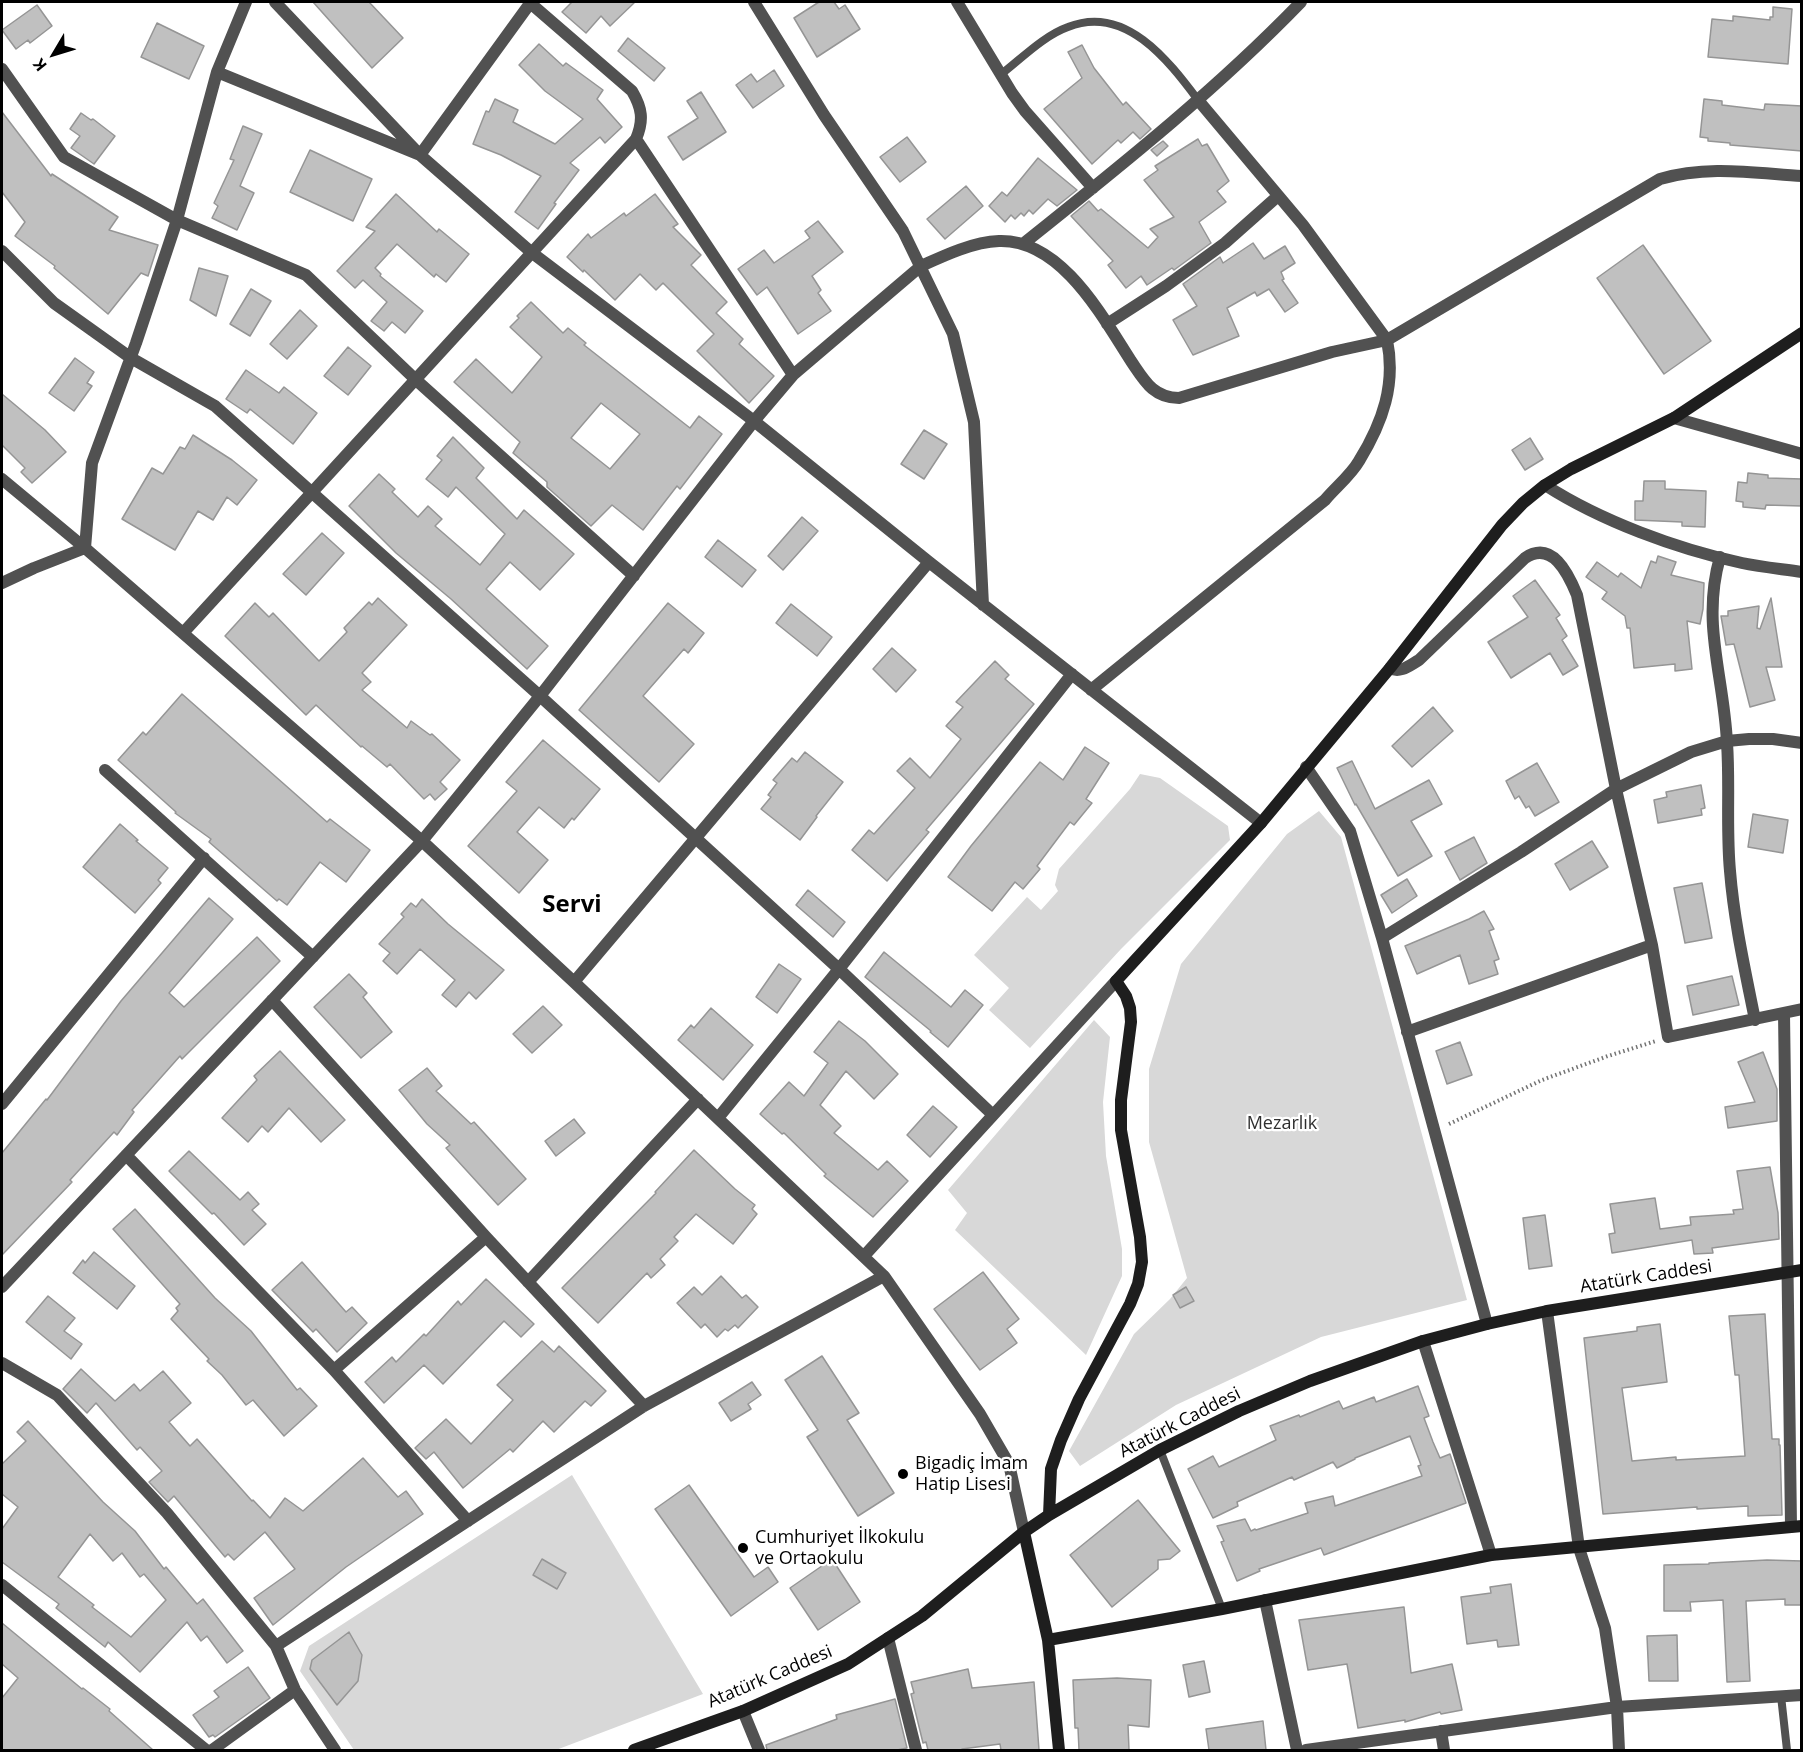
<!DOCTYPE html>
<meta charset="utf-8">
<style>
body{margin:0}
#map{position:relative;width:1803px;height:1752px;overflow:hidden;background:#fff;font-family:"Open Sans",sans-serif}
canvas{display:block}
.frame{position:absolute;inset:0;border:3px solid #000;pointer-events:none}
.north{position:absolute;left:24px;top:24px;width:60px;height:60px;-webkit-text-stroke:4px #fff;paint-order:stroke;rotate:232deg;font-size:16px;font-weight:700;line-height:24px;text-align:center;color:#000}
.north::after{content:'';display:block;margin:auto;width:21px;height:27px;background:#000;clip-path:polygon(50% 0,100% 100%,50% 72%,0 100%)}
</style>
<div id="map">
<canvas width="1803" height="1752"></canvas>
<div class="frame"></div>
<div class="north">K</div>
</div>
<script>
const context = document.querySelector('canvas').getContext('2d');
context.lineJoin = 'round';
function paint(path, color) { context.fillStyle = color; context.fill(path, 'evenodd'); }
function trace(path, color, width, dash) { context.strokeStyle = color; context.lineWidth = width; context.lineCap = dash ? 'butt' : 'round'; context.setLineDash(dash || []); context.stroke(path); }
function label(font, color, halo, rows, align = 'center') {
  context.font = font + ' "Open Sans",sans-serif'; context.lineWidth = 4.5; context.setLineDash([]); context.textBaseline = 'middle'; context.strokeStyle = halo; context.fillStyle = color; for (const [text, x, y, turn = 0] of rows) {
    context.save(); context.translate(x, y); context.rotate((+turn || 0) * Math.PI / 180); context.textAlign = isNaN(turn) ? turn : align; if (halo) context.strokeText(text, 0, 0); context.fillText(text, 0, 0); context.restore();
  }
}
paint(new Path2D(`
 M1140,774L1160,778L1228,826L1230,840L1121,949L1030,1048L989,1010L1009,988L974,955L1027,897L1041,910L1058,891L1055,885L1059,869L1130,789Z
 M1319,811L1341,837L1467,1300L1321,1337L1176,1405L1080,1466L1069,1451L1134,1334L1170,1299L1187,1278L1149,1142V1069L1181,964L1287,834Z
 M1094,1020L1110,1037L1103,1102L1106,1156L1122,1249V1276L1086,1355L955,1230L967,1213L948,1190Z
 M572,1475L703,1694L556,1750H354L300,1671L309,1646Z`), '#d8d8d8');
const building = new Path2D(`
 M313,2H369L403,38L372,68Z
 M572,2H635L610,26L601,16L586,33L562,12Z
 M819,2H834L839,9L845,5L860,29L817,57L794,18Z
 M37,5L52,26L30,43L28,40L16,49L2,30Z
 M1773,7L1792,9L1788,64L1708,57L1712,19L1733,21V16L1770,20V17H1773Z
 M157,23L204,46L189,79L141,57Z
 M628,38L665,68L654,81L618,51Z
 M539,44L563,66L566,63L603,90L597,99L622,127L605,143L600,137L570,163L579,170L554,203L556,204L538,229L515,212L541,176L501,155L473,144L486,111L489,112L495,99L518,110L513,122L555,144L583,119L545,91L519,65Z
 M1082,45L1094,68L1123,105L1126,102L1151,129L1140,139L1133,132L1121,143L1118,140L1092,164L1044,109L1082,78L1068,52Z
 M774,70L784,86L753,108L736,85L751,74L757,82Z
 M701,92L726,132L683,160L668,137L698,118L687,101Z
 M1704,99L1722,101V105L1764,110L1765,104L1802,106V151L1730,145V143L1708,141V138L1700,137Z
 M2,112L51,176L52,174L118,217L109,230L158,245L148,276L141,273L108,314L54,268L55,266L15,236L25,222L2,192Z
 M81,113L91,120L93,119L115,136L94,164L71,148L80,136L70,129Z
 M243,126L262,134L240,186L254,193L237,230L212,218L218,206L214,203L234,160L230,159Z
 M907,137L926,162L900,182L880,157Z
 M1198,139L1202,146L1207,144L1229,181L1217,191L1226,202L1199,222L1211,243L1174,270L1172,268L1147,285L1141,276L1126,288L1108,265L1113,261L1071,216L1089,201L1098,211L1101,209L1148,248L1158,237L1150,229L1174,217L1144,180L1158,170L1155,166Z
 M1163,141L1168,146L1157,156L1151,150Z
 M310,150L372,179L353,221L290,192Z
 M1038,158L1077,190L1057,206L1048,199L1033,214L1029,210L1024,216L1021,213L1015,219L1011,215L1005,222L989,206L1002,192L1007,196Z
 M966,186L983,206L945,239L927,219Z
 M396,194L437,232L439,229L469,254L446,282L436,274L434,277L397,244L375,268L381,274L380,276L423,311L405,333L392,322L384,331L371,321L387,302L363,280L355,288L337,271L375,231L366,227Z
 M655,194L678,224L673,227L701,255L691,265L727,302L716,313L743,339L739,344L774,376L749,403L697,351L714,334L663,283L656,290L640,274L615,300L584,270L583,272L567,257L588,234L591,238L624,213L626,216Z
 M818,221L843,252L812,276L821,290L818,293L831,311L798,334L767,287L757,295L738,269L764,250L774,263L810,238L805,231Z
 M1253,243L1264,259L1285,246L1295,263L1281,272L1284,279L1282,280L1298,303L1285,312L1269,289L1257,296L1255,292L1227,308L1239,336L1193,355L1173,320L1197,306L1183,284L1220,257L1223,263Z
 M1643,245L1711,341L1664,374L1597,278Z
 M199,268L228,276L216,316L190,300Z
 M251,289L271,301L250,336L230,324Z
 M531,302L563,333L568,328L586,343L584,345L690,428L699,416L722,434L680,489L677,486L643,530L612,505L591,526L547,487V482L513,453L520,442L454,382L476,359L512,393L542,357L510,327L519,318L517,316ZM601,403L640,434L610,469L571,438Z
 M300,310L317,326L287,359L270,344Z
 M348,347L371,366L348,395L324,376Z
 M75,358L94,372L87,383L92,386L74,411L49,393Z
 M246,370L279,393L284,387L317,413L293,444L250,409L247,413L226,399Z
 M2,394L45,430L66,452L32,483L21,472L25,468L2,445Z
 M924,430L947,444L924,479L901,464Z
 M193,435L232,460L257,480L237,505L227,497L213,520L198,511L175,550L122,519L152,468L163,474L180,447L185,449Z
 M453,437L484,468L476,478L517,519L524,510L574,554L540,590L510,562L486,589L548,646L527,669L451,599L396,553L349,506L379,474L395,489L392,492L418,517L428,506L442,519L435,526L480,565L505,534L456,487L448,497L426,479L442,460L437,456Z
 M1530,438L1543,459L1525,470L1512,450Z
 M1748,473L1768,475V478L1802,479V506L1766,505L1765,509L1743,507V502L1736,501L1738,482L1747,483Z
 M1644,481H1665V489L1706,491L1705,527L1682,526V522L1635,520V501H1643Z
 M802,517L818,531L783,570L768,556Z
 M322,533L344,553L306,595L283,574Z
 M718,540L756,570L742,587L705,557Z
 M1658,556L1676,562L1671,575L1704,583L1703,609L1700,624L1687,621L1692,669L1675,671V664L1634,668L1630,628H1627L1625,616L1602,599L1607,592L1586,577L1597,562L1618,577L1621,573L1641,588L1651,561L1656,563Z
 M1535,580L1560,615L1556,618L1567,636L1562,640L1578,666L1563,675L1550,653L1511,678L1488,642L1528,617L1513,596Z
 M378,598L407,625L362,673L371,682L362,690L407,728L411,721L430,735L432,734L460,760L440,782L447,789L435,800L430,794L424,799L390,764L387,767L362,746L361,747L316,705L306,715L225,636L255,603L269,617L273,613L319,661L347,632L344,628L369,602L372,605Z
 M1771,598L1782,667H1766L1775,700L1750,707L1734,644L1726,645L1721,616H1728V611L1759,606L1757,628L1760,629Z
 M668,603L704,633L688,653L684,649L643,696L694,744L659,782L579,710Z
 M791,604L832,637L817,656L776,623Z
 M892,648L916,670L896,692L873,669Z
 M995,661L1009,675L1005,679L1034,704L926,830L929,832L887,881L852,850L869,830L874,834L915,788L897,771L910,758L930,778L961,739L946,726L963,707L956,702Z
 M182,694L327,822L330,819L370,850L346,882L320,862L287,905L279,899L277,901L209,842L211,839L175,813L176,812L118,760L143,732L146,735Z
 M1433,707L1453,731L1412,767L1392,746Z
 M543,740L600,789L574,820L572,818L564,828L539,807L517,832L548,860L519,893L468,846L517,791L506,782Z
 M1085,747L1109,763L1086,799L1092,803L1074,825L1070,822L1037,866L1040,869L1023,889L1015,882L992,911L948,877L971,846L1040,762L1063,780Z
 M805,752L843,782L816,816L817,817L800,840L761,809L771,797L768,795L777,783L773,780L792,758L797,762Z
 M1352,761L1375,809L1429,780L1442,804L1411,821L1432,856L1398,876L1356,804L1355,805L1337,768Z
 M1537,763L1559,802L1535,816L1529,806L1526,808L1519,796L1515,799L1506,781Z
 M1701,785L1705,808L1701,809L1702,815L1658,823L1654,800L1667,797L1666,792Z
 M1753,814L1788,820L1783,853L1748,847Z
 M120,824L138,840L136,841L168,868L158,880L161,883L135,913L83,867Z
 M1474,837L1487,863L1460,880L1445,852Z
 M1592,841L1608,867L1570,890L1555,864Z
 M1407,879L1417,896L1392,913L1381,895Z
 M1702,883L1712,938L1685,943L1674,888Z
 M808,890L845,922L833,937L796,905Z
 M209,898L233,919L169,993L184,1007L257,937L280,961L182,1059L180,1056L132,1110L134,1112L117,1135L114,1132L70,1180L72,1182L2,1255V1153L46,1099L47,1100L121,1001Z
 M422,899L448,924L504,970L476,999L469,992L456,1007L442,995L455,980L420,949L397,974L383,961L390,953L379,944L404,917L401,914L411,903L416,907Z
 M1484,911L1494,929L1489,931L1499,959L1494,961L1498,974L1469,984L1460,955L1417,974L1405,946L1469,919Z
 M884,952L951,1007L965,990L983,1005L948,1047L930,1032L931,1031L865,977Z
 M779,964L801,979L777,1013L756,997Z
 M349,974L367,993L363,997L392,1032L361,1058L314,1007Z
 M1732,976L1739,1005L1693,1015L1687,986Z
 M543,1006L562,1025L532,1053L513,1034Z
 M711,1008L753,1045L723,1080L678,1040L691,1025L694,1028Z
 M839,1021L865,1041L898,1074L874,1099L846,1071L820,1105L841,1126L834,1133L878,1170L887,1161L908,1181L873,1217L824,1176L826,1174L784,1133L782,1134L760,1114L789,1082L804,1096L828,1063L814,1052Z
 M1460,1042L1472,1075L1447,1084L1436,1051Z
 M280,1051L345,1120L321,1142L289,1108L268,1132L262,1126L248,1142L222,1118L257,1080L254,1076Z
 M1763,1052L1777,1089V1121L1728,1128L1725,1107L1755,1102L1738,1062Z
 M427,1068L442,1086L436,1091L471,1124L474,1122L526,1179L498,1205L446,1148L450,1145L427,1124L399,1090Z
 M933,1106L957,1127L930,1157L907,1135Z
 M574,1119L585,1133L556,1156L545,1141Z
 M694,1150L735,1189L755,1205L752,1209L757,1214L733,1244L696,1214L674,1237L678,1241L660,1259L665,1265L651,1278L647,1273L598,1323L562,1288L656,1193L655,1192Z
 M189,1151L240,1200L248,1192L259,1204L252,1210L266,1224L244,1245L214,1213L212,1214L169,1171Z
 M1770,1167L1778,1213L1779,1239L1712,1248L1713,1253L1694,1254L1692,1240L1612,1253L1609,1234L1615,1233L1610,1204L1655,1198L1660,1229L1691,1225L1690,1217L1734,1214L1733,1210L1743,1209L1737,1171Z
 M135,1209L215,1298L251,1331L297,1390L300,1388L317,1406L284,1436L253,1400L246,1405L222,1375L207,1361L209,1359L171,1319L178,1311L176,1308L180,1304L113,1229Z
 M1545,1215L1552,1266L1529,1269L1523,1218Z
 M94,1252L135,1286L117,1309L73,1273L83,1260L85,1263Z
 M302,1262L346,1312L352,1307L367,1323L337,1352L316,1329L313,1332L272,1290Z
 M983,1272L1019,1319L1007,1329L1017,1343L980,1370L934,1309Z
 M721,1276L742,1298L746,1295L758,1307L738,1328L735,1325L728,1331L725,1329L717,1337L705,1324L701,1328L677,1303L694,1287L702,1295Z
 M486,1279L534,1324L521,1337L504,1321L443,1384L424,1365L384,1403L365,1382L392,1357L396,1362L424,1334L426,1336L458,1301L461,1305Z
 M1186,1287L1194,1301L1180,1308L1173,1295Z
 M48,1296L75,1318L64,1331L82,1344L71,1359L26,1322Z
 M1765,1314L1772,1439H1779V1445H1780L1782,1515L1748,1516V1506L1697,1509V1507L1603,1514L1584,1338L1637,1331V1327L1660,1324L1667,1382L1622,1388L1632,1461L1676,1457V1460L1745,1456L1739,1375H1735L1729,1316Z
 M542,1341L554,1352L559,1346L606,1391L591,1406L585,1401L554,1432L543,1421L513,1452L510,1449L463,1488L434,1452L426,1459L415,1448L446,1419L471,1444L513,1400L497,1385Z
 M822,1356L859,1413L847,1420L894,1493L858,1516L807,1437L818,1430L785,1380Z
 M81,1369L115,1401L134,1384L140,1391L163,1371L191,1403L169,1422L190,1446L197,1439L252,1501L253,1500L270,1518L285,1498L303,1511L363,1458L398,1497L406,1491L423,1514L346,1567L273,1625L254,1598L295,1569L265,1532L234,1560L228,1554L225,1557L174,1496L168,1502L149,1482L162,1471L140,1447L137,1450L96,1403L87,1413L63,1389Z
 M752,1382L761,1395L748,1404L751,1409L731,1421L719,1403Z
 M1418,1386L1429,1416L1424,1418L1433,1442L1440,1458L1450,1454L1466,1503L1324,1555L1321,1548L1259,1569L1260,1571L1237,1581L1221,1542L1224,1541L1217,1526L1245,1519L1251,1531L1255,1529L1256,1530L1308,1513L1305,1503L1333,1496L1335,1506L1422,1476L1418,1466L1421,1465L1410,1436L1355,1458V1459L1337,1468L1333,1462L1294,1480L1292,1477L1237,1502L1238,1506L1213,1518L1188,1469L1213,1456L1219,1467L1276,1440L1270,1426L1299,1415L1300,1417L1339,1401L1343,1409L1374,1397L1376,1402Z
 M28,1421L103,1502L135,1531L164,1569L166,1567L197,1604L203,1599L243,1651L227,1663L207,1636L201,1641L187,1622L140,1672L108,1642L105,1647L56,1608L59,1604L2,1562V1529L18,1507L2,1494V1464L26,1441L17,1432ZM90,1534L113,1561L122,1553L140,1577L144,1574L166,1600L131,1637L92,1607L94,1605L58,1577Z
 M689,1485L754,1577L768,1567L778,1582L731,1616L655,1509Z
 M1138,1500L1180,1551L1170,1559L1158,1560V1569L1112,1607L1070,1555Z
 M542,1559L566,1573L557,1589L533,1575Z
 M832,1559L860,1602L818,1630L790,1588Z
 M1767,1560L1802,1561V1605H1785V1599L1746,1601L1750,1681L1727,1682L1723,1600L1690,1602L1691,1611H1664V1565L1709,1564V1563Z
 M1511,1584L1519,1645L1498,1647L1497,1640L1467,1644L1461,1597L1491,1593L1490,1587Z
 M1404,1607L1411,1673L1452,1664L1462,1710L1441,1714L1440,1712L1405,1722V1720L1358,1728L1347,1664L1308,1670L1299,1620Z
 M2,1623L82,1689L83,1688L110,1709L109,1711L153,1750H2V1698L18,1678L2,1664Z
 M349,1632L362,1655L358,1681L337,1705L310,1669L312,1660Z
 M1677,1635L1678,1681H1649L1647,1636Z
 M1204,1661L1210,1692L1189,1697L1183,1665Z
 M248,1667L270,1698L215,1737L213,1735L209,1737L193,1715L219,1697L214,1691Z
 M968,1669L972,1688L1034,1682L1039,1750H1001L1000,1744L962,1749L963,1750H928L926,1742L923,1743L911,1694L914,1693L911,1682Z
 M1117,1678L1151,1680L1149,1727L1128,1725L1129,1750H1079L1078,1728H1075L1073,1680Z
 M895,1699L907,1748L897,1750H767L766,1745L837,1719L836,1715Z
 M1263,1721L1266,1750H1209L1206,1729Z`);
paint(building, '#c0c0c0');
trace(building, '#959595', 1.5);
trace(new Path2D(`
 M1449,1124L1542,1080L1608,1056L1656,1041`), '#737373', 4, [1.5, 3]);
trace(new Path2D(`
 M1000,75C1021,59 1043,36 1068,27C1125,4 1168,60 1198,100
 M1160,1450L1222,1609
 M1781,1696L1787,1750`), '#515151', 8);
trace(new Path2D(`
 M275,2L420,155L531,252L754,421L929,562L1261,823
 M754,2L824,115L903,231L953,334L974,422L983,605
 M957,2L1012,93L1025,111L1093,188
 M2,69L64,157L177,220L306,275L415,379L634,576
 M217,72L420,155L531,2
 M636,139L793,375
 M1023,244C1119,167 1215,91 1301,2
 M2,251L54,303L131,358L215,406L540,696L839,969L993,1115
 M1107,324L1166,286L1225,243L1278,196
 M1674,418L1802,454
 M2,479L85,548L422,841L574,982L884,1276L980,1414L1009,1464L1024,1532
 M1545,485C1601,521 1677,549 1742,563C1761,567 1782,569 1802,572
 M1720,557C1701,624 1724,676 1727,743C1730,785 1726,828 1730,871C1734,921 1745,970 1755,1020
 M2,583L34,568L85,548L92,463L136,343L177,220L217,72L246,2
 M183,633L636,139C644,120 642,108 632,91L529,2
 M1390,668C1400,674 1410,665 1419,660L1525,558C1552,540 1568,573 1577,595L1616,789L1652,945L1668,1037L1802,1009
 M1091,690L1325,500C1336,487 1351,475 1359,461C1383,422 1396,384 1387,340L1303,225L1198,100
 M1306,767L1350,831L1382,938L1487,1324
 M105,770L313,957
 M1382,938L1521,852L1616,789L1691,752L1727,741L1749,739H1773L1802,743
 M574,982L929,562
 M272,1000L486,1237L644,1406
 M1784,1014L1791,1526
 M1407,1032L1652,945
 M2,1104L204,858
 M718,1118L839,969L1072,674
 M126,1155L334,1370L468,1521
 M864,1256L1116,981
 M528,1282L698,1099
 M2,1287L422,841L540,696L754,421L793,375L921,266C945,255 973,242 999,241C1061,239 1102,316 1131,361C1144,380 1153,398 1179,398L1332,352L1387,340L1660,179C1707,165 1754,173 1802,176
 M1547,1311L1579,1548L1605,1628L1617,1707L1619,1750
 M1423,1341L1491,1555
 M2,1363L57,1395L167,1513L276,1646L295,1690L335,1750
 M334,1370L486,1237
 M2,1585L206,1750
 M1265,1600L1297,1750
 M888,1638L916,1750
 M276,1646L644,1406L884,1276
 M743,1711L759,1750
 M1441,1731L1444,1750
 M212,1750L295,1690
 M1306,1750L1617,1707L1802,1695`), '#515151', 12);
trace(new Path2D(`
 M1049,1515L1051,1469L1061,1440L1079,1399L1130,1304L1138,1284L1142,1262L1140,1237L1121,1130V1100L1131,1022L1130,1008L1126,996L1116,981L1261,823L1390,668L1502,525L1523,503L1545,485L1571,469L1674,418L1802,333
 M1024,1532L1048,1640L1059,1750
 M1048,1640L1222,1609L1491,1555L1802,1526
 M634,1750L743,1711L848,1664L922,1616L1024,1532L1049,1515L1160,1450L1239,1411L1310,1381L1423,1341L1487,1324L1547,1311L1802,1270`), '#1e1e1e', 12);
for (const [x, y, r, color] of [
 [903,1474,6,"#000"],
 [743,1548,6,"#000"]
]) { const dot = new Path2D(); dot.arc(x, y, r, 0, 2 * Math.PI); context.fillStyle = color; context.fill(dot); trace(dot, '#fff', 2); }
label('18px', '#2f2f2f', '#fff', [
 ["Mezarlık",1282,1124]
]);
label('18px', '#000', '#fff', [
 ["Atatürk Caddesi",1646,1277,-9],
 ["Atatürk Caddesi",1180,1423,-27],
 ["Atatürk Caddesi",770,1677,-23]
]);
label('18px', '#000', '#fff', [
 ["Bigadiç İmam",915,1464],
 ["Hatip Lisesi",915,1485],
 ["Cumhuriyet İlkokulu",755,1538],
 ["ve Ortaokulu",755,1559]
], 'left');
label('bold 24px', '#000', '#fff', [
 ["Servi",572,905]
]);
</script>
